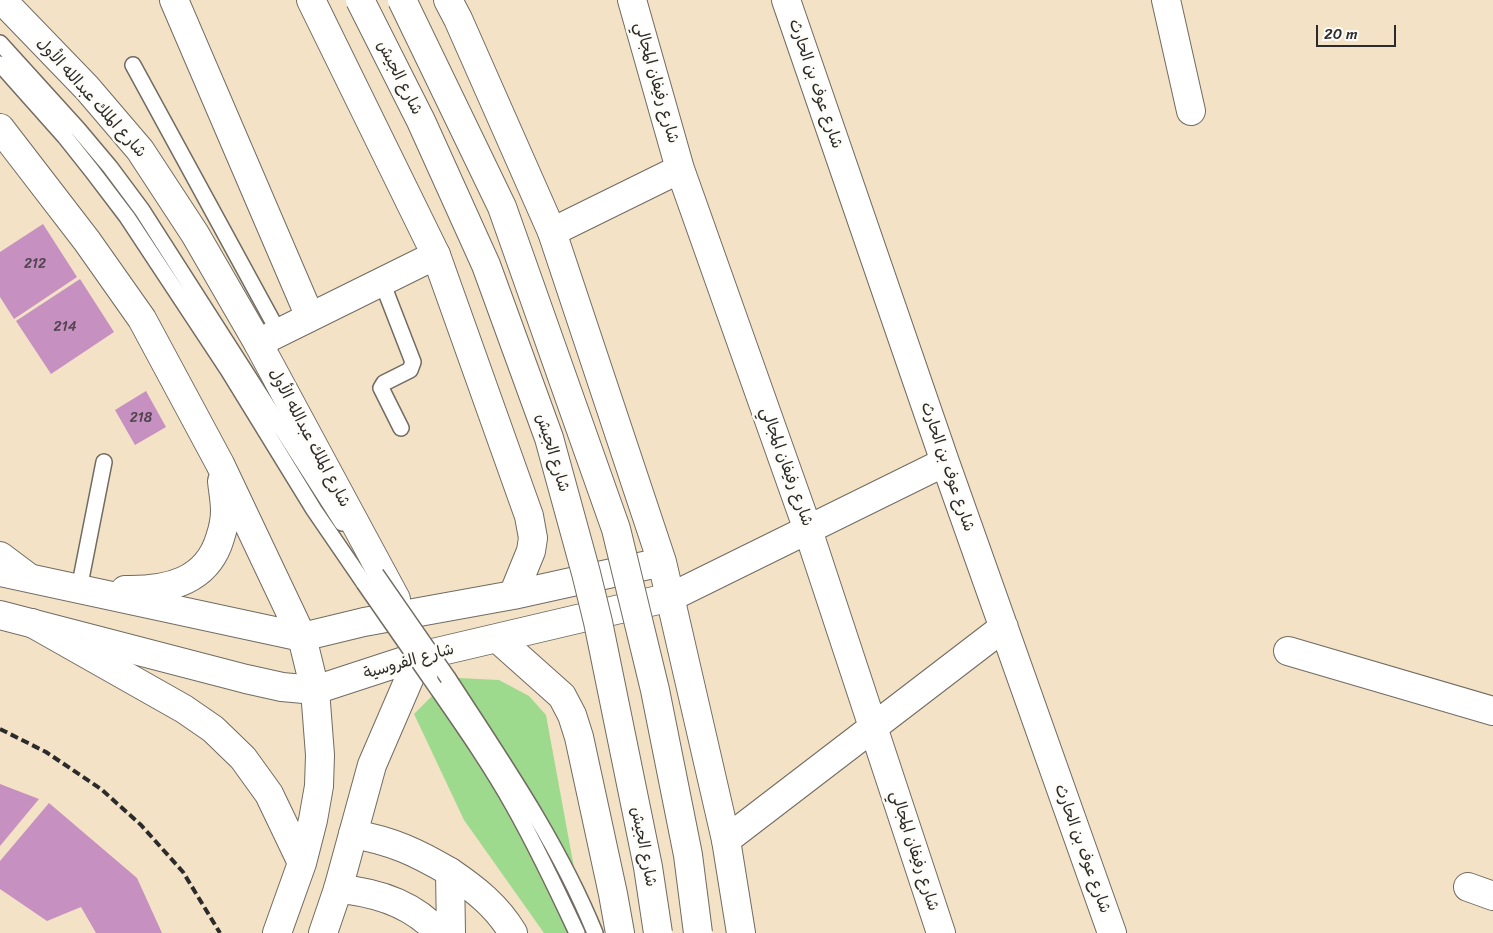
<!DOCTYPE html>
<meta charset="utf-8">
<style>
body{margin:0}
#map{position:relative;width:1493px;height:933px;overflow:hidden;background:#f3e2c6;font-family:Sriracha,sans-serif}
canvas{display:block}
.scale{position:absolute;left:1316px;top:25px;width:80px;height:22px;box-sizing:border-box;border:2px solid #2b2b2b;border-top:0;padding-left:6px;font-size:15px;line-height:18px;white-space:nowrap;color:#2b2b2b;-webkit-text-stroke:4px #fdfcf7;paint-order:stroke}
</style>
<div id="map">
<canvas width="1493" height="933"></canvas>
<div class="scale">20 m</div>
</div>
<script>
const context = document.querySelector('canvas').getContext('2d');
context.lineJoin = 'round';
function paint(path, color) { context.fillStyle = color; context.fill(path, 'evenodd'); }
function trace(path, color, width, dash) { context.strokeStyle = color; context.lineWidth = width; context.lineCap = dash ? 'butt' : 'round'; context.setLineDash(dash || []); context.stroke(path); }
function label(font, color, halo, rows, align = 'center') {
  context.font = font + ' Sriracha,"Playpen Sans Arabic",sans-serif'; context.lineWidth = 5; context.setLineDash([]); context.textBaseline = 'middle'; context.strokeStyle = halo; context.fillStyle = color; for (const [text, x, y, turn = 0] of rows) {
    context.save(); context.translate(x, y); context.rotate((+turn || 0) * Math.PI / 180); context.textAlign = isNaN(turn) ? turn : align; if (halo) context.strokeText(text, 0, 0); context.fillText(text, 0, 0); context.restore();
  }
}
paint(new Path2D(`
 M459,678L499,680L529,696L546,715L586,933H544L464,820L414,714L437,691Z`), '#9eda8e');
paint(new Path2D(`
 M43,224L77,277L14,319L0,297V252Z
 M80,279L114,332L51,374L16,321Z
 M146,391L166,427L135,445L115,410Z
 M0,784L39,799L0,846Z
 M49,803L137,878L162,933H96L81,907L47,921L0,889V861Z`), '#c690c0');
const lane = new Path2D(`
 M0,43L78,129L110,167L142,210L342,523
 M0,64L65,137L92,171L127,217L228,370L314,510L364,583
 M133,65L279,333
 M382,282L413,362L410,370L384,383L381,388L401,428
 M79,589L104,462
 M430,678C459,720 489,762 514,807C537,848 557,890 577,933
 M448,678C502,761 558,842 595,933`);
const street = new Path2D(`
 M174,0L310,317
 M632,0L680,169L808,530L941,933
 M786,0L945,462L1112,933
 M1166,0L1191,111
 M552,232L680,169
 M258,343L436,255
 M0,556L28,577
 M671,597L945,462
 M1288,651L1493,711
 M726,840L1004,627
 M450,872C475,889 497,906 513,933
 M1468,887L1493,896`);
const secondary = new Path2D(`
 M2,0L87,88L140,150L195,234L258,343L396,599
 M0,128L87,241L142,319L220,464L302,637
 M0,572L302,637
 M125,590C167,591 207,582 220,538C223,529 225,520 225,511C225,501 223,491 222,481
 M0,615L246,679L282,687L315,690
 M353,834C392,841 416,852 450,872L451,933
 M338,889C376,892 413,904 439,933`);
const primary = new Path2D(`
 M311,0L436,255L529,516L533,538L531,551L513,595
 M448,0L458,19L552,232L662,562L726,840L741,933
 M32,623L184,709L213,729L243,758L269,794L302,863
 M497,638L562,696L572,715L579,737L613,894L620,933
 M315,690L416,657L671,597
 M277,933L302,863L313,820L319,786L320,755L315,690L302,637L364,622L513,595L662,562
 M323,933L338,889L372,765L413,670L416,657V643`);
trace(lane, '#716b61', 18);
trace(street, '#716b61', 30);
trace(secondary, '#716b61', 30);
trace(primary, '#716b61', 30);
trace(lane, '#fff', 15);
trace(street, '#fff', 28);
trace(secondary, '#fff', 28);
trace(primary, '#fff', 28);
trace(new Path2D(`
 M0,729L46,752L101,789L141,825L183,872L220,933`), '#2b2b2b', 4, [8, 4]);
const laneBridge = new Path2D(`
 M376,574L448,678
 M364,583L430,678`);
const highwayBridge = new Path2D(`
 M360,0L421,121L486,265L549,438L586,573L598,622L648,867L658,933
 M402,0L502,207L616,529L655,690L688,855L698,933`);
trace(laneBridge, '#716b61', 18, []);
trace(highwayBridge, '#716b61', 30, []);
trace(laneBridge, '#fff', 15);
trace(highwayBridge, '#fff', 28);
label('14px', '#524450', null, [
 ["212",35,264],
 ["214",65,327],
 ["218",141,418]
]);
label('16px', '#2b2b2b', '#fdfcf7', [
 ["شارع الجيش",399,78,63],
 ["شارع رفيفان المجالي",656,83,74],
 ["شارع عوف بن الحارث",815,84,71],
 ["شارع الملك عبدالله الأول",91,98,48],
 ["شارع الملك عبدالله الأول",309,438,62],
 ["شارع الجيش",552,453,73],
 ["شارع رفيفان المجالي",786,467,70],
 ["شارع عوف بن الحارث",947,467,71],
 ["شارع الفروسية",409,662,-16],
 ["شارع الجيش",643,847,79],
 ["شارع عوف بن الحارث",1082,849,70],
 ["شارع رفيفان المجالي",914,851,72]
]);
</script>
